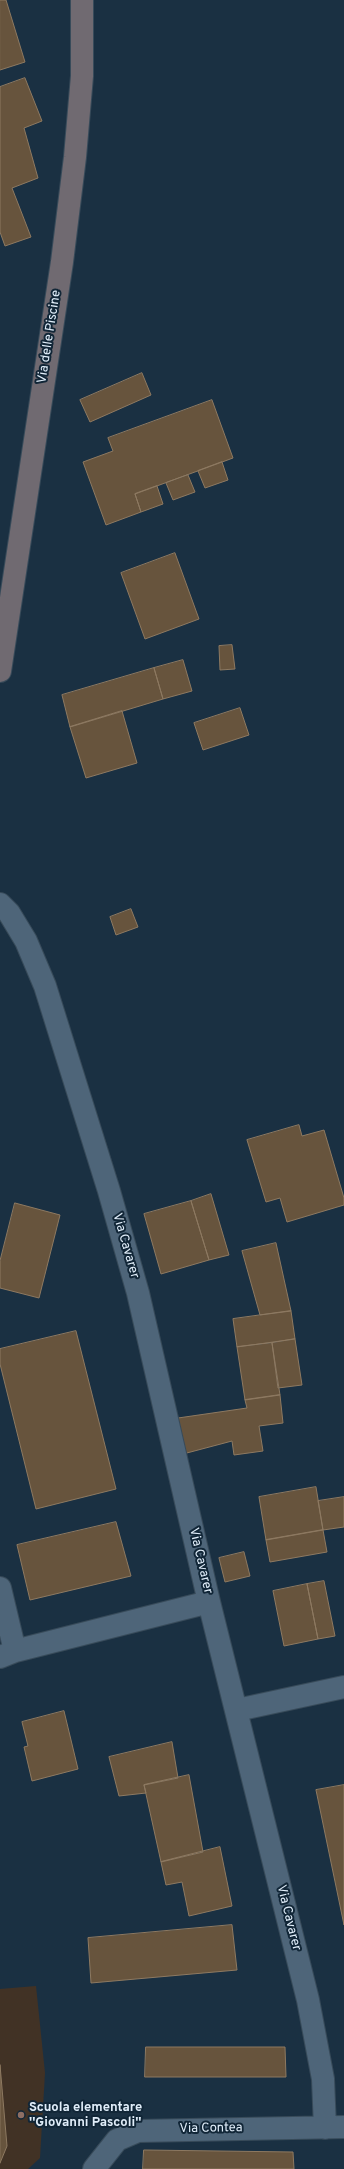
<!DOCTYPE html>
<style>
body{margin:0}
canvas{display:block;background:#1a3042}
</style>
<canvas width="344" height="2169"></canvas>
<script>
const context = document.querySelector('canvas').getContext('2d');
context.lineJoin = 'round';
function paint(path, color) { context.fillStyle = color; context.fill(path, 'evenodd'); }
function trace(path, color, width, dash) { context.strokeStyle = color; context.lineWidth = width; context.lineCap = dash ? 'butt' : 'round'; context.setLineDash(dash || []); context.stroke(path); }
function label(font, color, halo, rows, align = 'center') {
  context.font = font + ' Overpass,sans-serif'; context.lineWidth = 4; context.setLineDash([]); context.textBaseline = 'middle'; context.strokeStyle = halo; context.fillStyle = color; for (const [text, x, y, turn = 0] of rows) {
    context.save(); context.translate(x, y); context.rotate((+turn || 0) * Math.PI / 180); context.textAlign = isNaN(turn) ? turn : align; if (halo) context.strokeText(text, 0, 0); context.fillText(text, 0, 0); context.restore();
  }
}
paint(new Path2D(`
 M36,1986L45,2073L40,2158L28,2169H0V1989Z`), '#413225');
const building = new Path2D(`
 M0,0H6L25,62L0,70Z
 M25,78L42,121L24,128L38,178L12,188L31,237L5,246L0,232V87Z
 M142,373L151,395L90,422L80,400Z
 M212,400L233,458L135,494L141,512L106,525L83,462L113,451L108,438Z
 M222,462L228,480L205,488L198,471Z
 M188,475L195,492L173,500L166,483Z
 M157,486L163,504L141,512L135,494Z
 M175,553L199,619L145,639L121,573Z
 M232,645L235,669L220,670L219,646Z
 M183,660L192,691L163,699L154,668Z
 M154,668L163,699L70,727L62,695Z
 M240,708L249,735L203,750L194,723Z
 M122,711L137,763L86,778L70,727Z
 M131,909L138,927L116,935L110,917Z
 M299,1125L302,1136L324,1130L344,1198V1205L287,1222L280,1198L266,1202L247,1140Z
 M211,1194L229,1255L209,1260L191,1201Z
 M191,1201L209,1260L161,1274L144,1214Z
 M15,1203L60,1215L39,1298L0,1288V1261Z
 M276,1243L291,1311L260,1315L242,1251Z
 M291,1311L295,1339L237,1347L233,1319Z
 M76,1331L116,1489L36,1509L0,1364V1349Z
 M295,1339L302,1385L278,1388L272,1343Z
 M272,1343L280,1395L245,1400L237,1347Z
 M280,1395L283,1423L259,1426L263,1451L234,1455L232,1441L183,1454L178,1418L247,1408L245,1400Z
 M316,1487L323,1530L266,1540L259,1497Z
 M344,1497V1527L323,1530L318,1501Z
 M116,1522L131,1576L30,1600L17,1545Z
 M323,1530L327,1552L270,1562L266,1540Z
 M244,1552L250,1576L225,1582L219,1558Z
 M324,1581L335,1636L318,1639L307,1584Z
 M307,1584L318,1639L284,1646L273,1591Z
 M64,1711L78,1769L32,1781L24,1747L28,1746L22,1722Z
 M172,1742L178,1778L144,1785L146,1793L119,1796L109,1757Z
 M189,1775L203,1852L161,1862L144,1785Z
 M344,1785V1925L316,1790Z
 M220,1847L232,1906L189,1916L182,1882L166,1885L161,1862Z
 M232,1925L237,1970L91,1983L88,1938Z
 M146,2047H285L286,2077H145Z
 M0,2065L7,2146L0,2163Z
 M144,2150L293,2152L294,2169H143Z`);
paint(building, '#67543d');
trace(building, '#8d7961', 1);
const street = new Path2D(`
 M0,904L9,913L26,941L45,986L109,1191L138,1293L209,1602L308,2000L323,2079L325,2128
 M0,1588L15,1651
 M0,1657L15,1651L209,1602
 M237,1710L344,1687
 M94,2169L117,2140L138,2131L344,2127`);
const secondary = new Path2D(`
 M0,671L62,262L75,157L82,76V0`);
trace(street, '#384b5a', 24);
trace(secondary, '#384b5a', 24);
trace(street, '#4e6579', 22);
trace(secondary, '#706a71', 22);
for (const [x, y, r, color] of [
 [21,2115,4,"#8d6e63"]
]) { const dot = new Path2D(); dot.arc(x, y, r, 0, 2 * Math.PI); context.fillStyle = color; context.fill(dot); trace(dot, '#112637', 1.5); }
label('13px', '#e1eefa', '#112637', [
 ["Via delle Piscine",50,337,-81],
 ["Via Cavarer",125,1246,74],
 ["Via Cavarer",200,1561,77],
 ["Via Cavarer",288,1918,76],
 ["Via Contea",211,2129,-1]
]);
label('bold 13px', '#e1eefa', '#112637', [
 ["Scuola elementare",29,2108],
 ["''Giovanni Pascoli''",29,2123]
], 'left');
</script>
